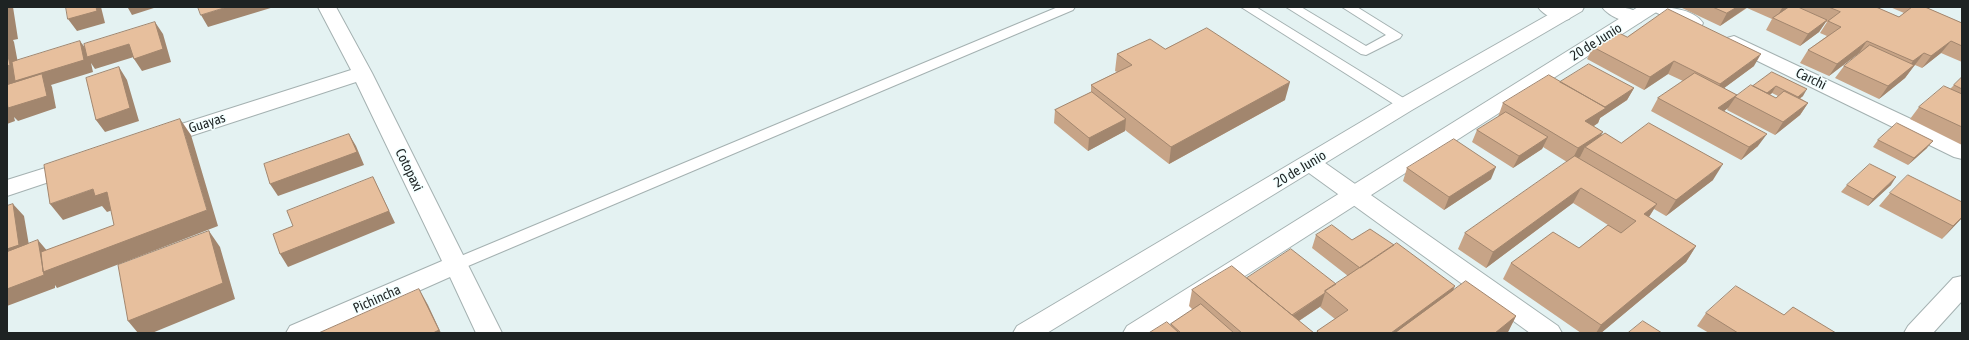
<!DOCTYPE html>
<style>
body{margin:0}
#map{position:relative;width:1969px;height:340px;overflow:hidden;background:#e4f2f2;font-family:"Asap Condensed",sans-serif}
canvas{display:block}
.frame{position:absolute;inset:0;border:8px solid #1e2323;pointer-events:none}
</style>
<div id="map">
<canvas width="1969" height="340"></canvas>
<div class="frame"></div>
</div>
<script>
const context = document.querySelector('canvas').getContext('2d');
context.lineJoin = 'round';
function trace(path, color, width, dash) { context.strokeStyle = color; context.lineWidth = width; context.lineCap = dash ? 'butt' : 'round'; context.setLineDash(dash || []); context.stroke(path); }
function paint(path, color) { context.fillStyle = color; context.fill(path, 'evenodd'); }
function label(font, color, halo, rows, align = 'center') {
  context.font = font + ' "Asap Condensed",sans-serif'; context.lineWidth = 3; context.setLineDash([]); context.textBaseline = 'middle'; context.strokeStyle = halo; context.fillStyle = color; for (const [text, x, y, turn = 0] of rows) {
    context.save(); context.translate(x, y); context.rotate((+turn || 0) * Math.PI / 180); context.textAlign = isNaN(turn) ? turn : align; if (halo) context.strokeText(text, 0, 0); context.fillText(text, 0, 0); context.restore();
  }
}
const service = new Path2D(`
 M1058,7H1075L1073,10L461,269L455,271L449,269L447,265L449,261Z
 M1241,7H1256L1410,102L1412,105L1410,108H1400Z
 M1286,7H1301L1366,46L1386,35L1342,7H1357L1402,35L1400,38L1366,55L1361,54Z`);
const minor = new Path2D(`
 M318,7H336L372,73L502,333H476L450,277L324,333H286L290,326L442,261L356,82L166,144L158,146L150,144L147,139L150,134L351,70Z
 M1538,7C1550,7 1564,4 1571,15L1569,19C1558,22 1544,16 1538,7Z
 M1602,7C1616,7 1634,5 1643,18L1641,22C1629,25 1609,17 1602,7Z
 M1651,7C1667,7 1693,8 1703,23L1701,27C1685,31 1667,17 1653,11Z
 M1734,36L1962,143V159L1954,157L1727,46L1724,42L1727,38Z
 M1310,156L1318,158L1558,326L1562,333H1530L1302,168L1299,163L1302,158Z
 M74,159L82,161L85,166L82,171L7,196V180Z
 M1962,276V301L1933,333H1904L1908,326L1953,278Z`);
const tertiary = new Path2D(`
 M1562,7H1584L1582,11L1412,110L1047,333H1013L1017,326L1398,100Z
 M1638,7H1660L1658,11L1156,333H1123L1127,326Z`);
trace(service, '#a4b1b1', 2);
trace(minor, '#a4b1b1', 2);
trace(tertiary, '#a4b1b1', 2);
paint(service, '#fff');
paint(minor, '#fff');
paint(tertiary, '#fff');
paint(new Path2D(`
 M1683,7H1876L1899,17L1904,13L1890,7H1925L1962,23V62L1941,53L1922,68L1915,65L1913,67L1905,78L1879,99L1835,78L1844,66L1859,54V53L1829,76L1800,63L1808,50L1827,36L1820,33L1827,22H1826L1819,32L1800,46L1766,30L1772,19L1747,8L1720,26L1682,8Z
 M1627,37L1754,66L1724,88L1737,95L1735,97L1753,86L1772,72L1803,96L1800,98L1808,103L1800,115L1775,135L1727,110L1728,108L1724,111L1758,146L1741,160L1651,111L1658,98L1683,81L1668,74L1644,90L1587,59L1593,47ZM1772,93L1778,96L1776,98L1770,95Z
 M1165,49L1285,100L1169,164L1125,130V131L1088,151L1054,123L1055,110L1091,92V85L1117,72L1115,71L1117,54Z
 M1962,77V145L1910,119L1919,107L1950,89Z
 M1560,82L1634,88L1627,100L1600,118L1598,123L1594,126L1600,137L1621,143L1713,180L1666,216L1654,209L1649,217L1696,246L1686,262L1601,333H1581L1503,279L1511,263L1579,248L1608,225L1573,203L1486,268L1458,249L1465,233L1567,162L1543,147L1542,149L1513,168L1472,142L1477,130L1498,117L1503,103Z
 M1878,140L1927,148L1908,165L1873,147Z
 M1407,168L1491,179L1444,210L1403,181Z
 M1847,185H1891L1868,206L1841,192Z
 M1890,193L1962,202V218L1942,239L1879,206Z
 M1316,235L1352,240L1453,290L1516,316L1508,332L1507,333H1316L1317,331L1335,319L1320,307L1321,306L1299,321L1314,333H1149L1171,326V324L1193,310L1189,306L1192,290L1247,278L1336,284L1348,276L1312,248Z
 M1706,313L1784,315L1836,333H1709L1697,326Z`), '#c7a487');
paint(new Path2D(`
 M7,7H13L18,39L13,40L14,42L21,79L80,41L89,53L129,44L137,56L95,69L91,63L93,72L51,85L52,87L56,108L18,121L14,117L15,121L7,124Z
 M96,7H101L105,23L77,31L68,19Z
 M130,7H157L132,15L128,8Z
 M227,7H274L208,27L201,15Z
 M1737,7H1747L1746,8L1720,26L1727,13Z
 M1784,7H1794L1776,19L1782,8Z
 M1827,20L1819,32L1800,46L1808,34Z
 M155,22L163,34L171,62L142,71L134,59Z
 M1867,41L1859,53L1829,76L1837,64Z
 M1951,41L1941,53L1922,68L1931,56Z
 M1924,53L1905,78L1879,99L1888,86L1905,72L1913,61Z
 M1761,54L1754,66L1712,97L1720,84Z
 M1674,61L1668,74L1644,90L1650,77Z
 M119,67L127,80L139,121L105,132L96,120Z
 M1290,82L1285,100L1169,164L1171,147Z
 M1776,86L1772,93L1758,103L1763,96Z
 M1634,88L1627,100L1600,118L1598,123L1577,137L1585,121L1603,108Z
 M1807,89L1803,96L1793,104L1798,97Z
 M1737,95L1728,108L1711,121L1718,108Z
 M1808,103L1800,115L1775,135L1783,122Z
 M180,119L191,135L218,226L57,288L55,285V288L7,306V289L38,240L49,253L207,210Z
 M1126,119L1125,131L1088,151L1089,138Z
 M1603,132L1595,147H1585L1580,157L1570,164L1578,148Z
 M349,134L356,146L364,165L278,196L270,184Z
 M1767,134L1758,146L1741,160L1749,147Z
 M1548,137L1542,149L1513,168L1519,156Z
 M1933,141L1927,148L1908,165L1914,158Z
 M1723,164L1713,180L1666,216L1676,200Z
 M1496,167L1491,179L1444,210L1449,197Z
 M373,177L395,223L288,267L280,254Z
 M1896,177L1891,185L1868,206L1873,199Z
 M1581,188L1573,203L1486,268L1493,252Z
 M93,189L107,192L119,208L107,212L102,206L63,220L50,204Z
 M13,204L24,216L31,257L7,266V249Z
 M1657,204L1647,220L1644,214Z
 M1962,217V218L1942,239L1953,226Z
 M209,231L220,247L235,299L152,333H138L128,321Z
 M1696,246L1686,262L1601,333H1596L1601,325Z
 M1455,286L1448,302L1406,333H1391Z
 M419,289L428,305L441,333H433Z
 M1325,293L1321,306L1288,328L1292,316Z
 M1516,316L1508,332L1507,333H1495Z`), '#a2866e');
const building = new Path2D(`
 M66,7H96L97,11L68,19Z
 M198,7H227L201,15Z
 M1713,7H1737L1727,13Z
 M1789,7H1798L1827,20L1808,34L1773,18Z
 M1829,7H1876L1899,17L1912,7H1925L1962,23V46L1951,41L1931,56L1924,53L1913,61L1867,41L1837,64L1808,50L1841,27L1828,21L1840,12Z
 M1668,9L1761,54L1720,84L1674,61L1650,77L1593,47L1617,32L1627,37Z
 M155,22L163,49L134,59L129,44L87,57L84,44Z
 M1207,28L1290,82L1171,147L1091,85L1132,65L1117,54L1150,39L1165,49Z
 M80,41L84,60L15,81L12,62Z
 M1870,45L1914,65L1888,86L1844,66Z
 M7,51L10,65L7,66Z
 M1589,64L1634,88L1605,107L1560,82Z
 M119,67L130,108L96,120L86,78Z
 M1772,72L1807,89L1798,97L1776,86L1767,93L1753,86Z
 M1695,73L1737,95L1718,108L1767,134L1749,147L1658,98Z
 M42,74L47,96L8,108L7,102V85Z
 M1549,75L1606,108L1585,121L1603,132L1578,148L1503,103Z
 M1962,77V89L1954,85Z
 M1751,85L1776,98L1784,91L1808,103L1783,122L1735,97Z
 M1944,86L1962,94V127L1919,107Z
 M1092,92L1126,119L1089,138L1055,110Z
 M1506,112L1548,137L1519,156L1477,130Z
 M180,119L207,210L43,272L41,252L114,225L107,192L95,196L93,189L50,204L44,165Z
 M1649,123L1723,164L1676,200L1585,147L1605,133L1621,143Z
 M1897,123L1933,141L1914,158L1878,140Z
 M349,134L357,152L270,184L264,164Z
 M1454,139L1496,167L1449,197L1407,168Z
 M1575,156L1657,204L1644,214L1696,246L1601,325L1511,263L1553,232L1579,248L1608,225L1621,233L1636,221L1581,188L1493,252L1465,233Z
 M1870,164L1896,177L1873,199L1847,185Z
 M1908,175L1962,202V217L1953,226L1890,193Z
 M373,177L389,211L280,254L273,234L293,226L287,211Z
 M13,204L19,245L7,249V206Z
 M1332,225L1352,240L1370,229L1394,245L1360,268L1316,235Z
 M209,231L223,283L128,321L118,265Z
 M38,240L44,275L7,289V252Z
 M1397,243L1455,286L1391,333H1319L1317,331L1348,310L1325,291Z
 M1291,249L1336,284L1325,291V293L1292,315L1247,278Z
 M1232,266L1314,333H1242L1192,290Z
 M1466,281L1516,316L1495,333H1395Z
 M1736,286L1784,315L1793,307L1836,333H1738L1706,313Z
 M419,289L439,330L433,333H319Z
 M1201,304L1234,333H1181L1171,324Z
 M1643,321L1662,333H1628Z
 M1167,322L1179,333H1149Z`);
paint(building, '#e7bf9d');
trace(building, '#a2866e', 1);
label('14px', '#1e2323', '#f3ffff', [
 ["20 de Junio",1596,42,-32],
 ["Carchi",1811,79,26],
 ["Guayas",207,123,-18],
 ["20 de Junio",1300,169,-31],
 ["Cotopaxi",409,170,64],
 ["Pichincha",377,299,-24]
]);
</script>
